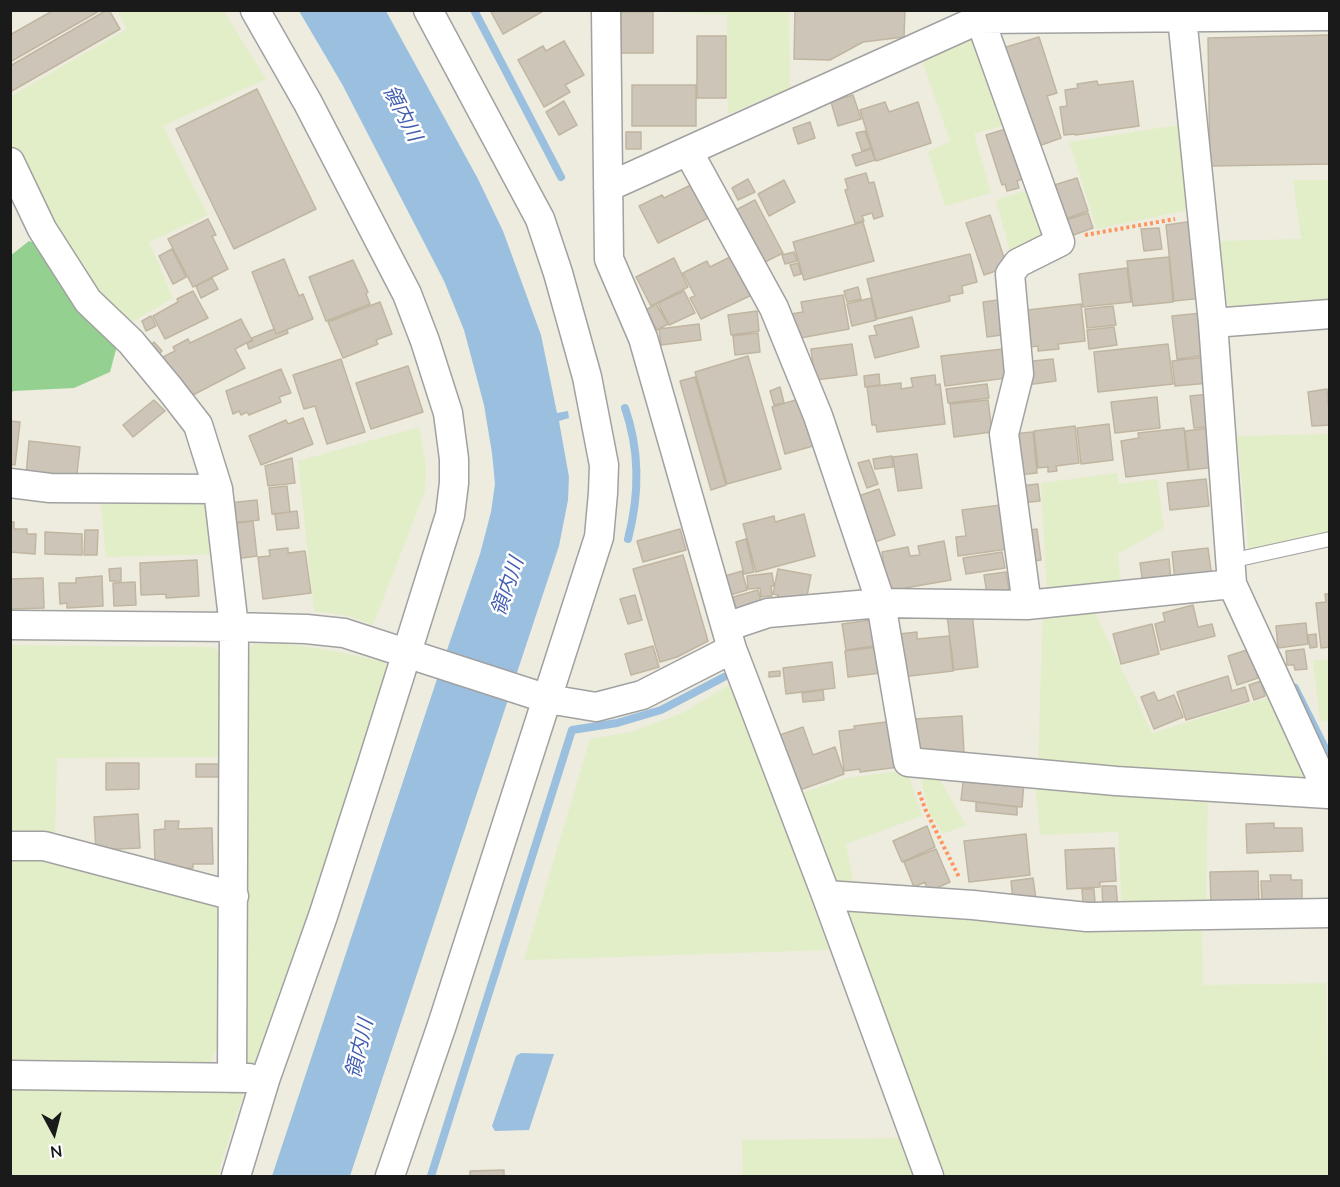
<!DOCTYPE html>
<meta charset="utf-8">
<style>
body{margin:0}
#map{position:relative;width:1340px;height:1187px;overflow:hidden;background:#edecdf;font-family:"Nunito Sans",sans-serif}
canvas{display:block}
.frame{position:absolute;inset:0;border:12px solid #1a1a1a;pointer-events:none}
.north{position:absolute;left:24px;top:1103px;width:60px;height:60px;-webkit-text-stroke:4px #fff;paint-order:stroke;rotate:173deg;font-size:16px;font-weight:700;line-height:24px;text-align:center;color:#1a1a1a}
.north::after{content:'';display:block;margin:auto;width:21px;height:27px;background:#1a1a1a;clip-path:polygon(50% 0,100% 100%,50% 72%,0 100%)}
</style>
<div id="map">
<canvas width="1340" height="1187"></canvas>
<div class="frame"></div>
<div class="north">N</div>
</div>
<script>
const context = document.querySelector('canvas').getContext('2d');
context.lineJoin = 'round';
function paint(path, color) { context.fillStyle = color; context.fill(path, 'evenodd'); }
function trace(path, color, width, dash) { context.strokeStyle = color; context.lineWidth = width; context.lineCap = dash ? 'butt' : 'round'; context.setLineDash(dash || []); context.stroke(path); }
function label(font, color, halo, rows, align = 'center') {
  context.font = font + ' "Nunito Sans","Noto Sans JP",sans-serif'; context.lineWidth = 5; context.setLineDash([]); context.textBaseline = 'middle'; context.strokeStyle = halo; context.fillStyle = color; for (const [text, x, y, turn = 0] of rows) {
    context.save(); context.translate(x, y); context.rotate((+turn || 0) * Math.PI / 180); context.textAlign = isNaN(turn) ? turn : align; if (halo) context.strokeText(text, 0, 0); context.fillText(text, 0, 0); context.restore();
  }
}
paint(new Path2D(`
 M117,11H224L266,79L163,126L208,215L149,242L173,298L124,327L97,303L11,148V96L127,29Z
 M642,11H789L790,89L728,114L727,15Z
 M966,38L981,43L1007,124L974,134L991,193L945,206L928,152L950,141L921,57Z
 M1185,124L1194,209L1097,229L1069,142Z
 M1293,180H1329V304L1229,313L1219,241L1301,239Z
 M1031,189L1050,240L1012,259L996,200Z
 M419,427L426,466L425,491L373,625L349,616L314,611L298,461Z
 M1329,434V534L1249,551L1237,436Z
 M1117,473L1119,484L1157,479L1164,528L1118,554L1121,589L1047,595L1041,483Z
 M204,494L219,554L106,557L100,496Z
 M1092,606L1152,733L1270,697L1308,775L1303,783L1038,765L1043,612Z
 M280,643L340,652L384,662L393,675L260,1070L244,1066L242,660L252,644Z
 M11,645L214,647L225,659L226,757L57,758L55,840L11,839Z
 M1329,659V720L1320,721L1313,661Z
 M734,682L829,950L524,960L590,739L631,732L682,713Z
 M907,770L922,816L846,844L854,885L839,886L830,878L799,794L847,778Z
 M934,770L966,825L943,834L929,812L919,772Z
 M1035,783L1208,793L1206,909H1122L1118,832L1040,835Z
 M11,853L223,901L222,1037L207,1069L11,1067Z
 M857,903L1202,923L1203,985L1326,983L1329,1176H942L843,911Z
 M13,1087L245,1089L217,1176H11L10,1091Z
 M906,1138L920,1176H743L742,1140Z`), '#e2eec8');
paint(new Path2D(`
 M29,241L41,246L118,342L110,372L74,388L13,391L11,395L10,256Z`), '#94d090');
paint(new Path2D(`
 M299,11H386L478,179L503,231L541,335L557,413L568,411L569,418L559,421L569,477L568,500L559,546L350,1176H272L435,685L480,554L491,512L495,484L492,453L484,405L464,330L444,281L342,84Z
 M521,1053L554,1054L529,1130L495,1131L492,1126L516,1056Z`), '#9bbfdf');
trace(new Path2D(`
 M474,10L561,177
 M625,408C640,451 639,497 628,539
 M1295,688L1330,758
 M431,1176L572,730L617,723L661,710L724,677`), '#9bbfdf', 8);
const building = new Path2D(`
 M54,10H101L10,62V35Z
 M107,10H109L120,29L10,92V66Z
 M490,10H545L503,34Z
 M795,10H905L904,37L863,42L830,60L794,59Z
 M621,12H653V53H621Z
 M1330,35V164L1210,166L1208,38Z
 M697,36H726V98H697Z
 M1039,37L1057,93L1047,96L1061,138L1036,147L1003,48Z
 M564,41L584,75L565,85L570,92L544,107L518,60L543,46L546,51Z
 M1097,81L1098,85L1133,81L1139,126L1075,135V134L1064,135L1060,107L1067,106L1065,90L1078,88L1077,84Z
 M632,85H696V126H632Z
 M257,89L316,209L234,249L176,129Z
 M853,95L861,119L838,126L831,102Z
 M564,101L577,125L559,135L546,112Z
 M885,102L889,112L918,102L931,143L876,161L860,110Z
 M810,122L815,138L798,144L793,128Z
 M1009,128L1025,178L1017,181L1019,188L1007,191L1005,184L1002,185L986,135Z
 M865,131L871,148L862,151L856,133Z
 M626,132H641V149H626Z
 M871,149L875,160L856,166L852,155Z
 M866,173L869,183L874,182L883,216L874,219L872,213L862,216L864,221L855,223L845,190L848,189L845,179Z
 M1077,178L1088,211L1059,221L1048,187Z
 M748,179L755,192L738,200L732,188Z
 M784,180L795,202L769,216L758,194Z
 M695,183L712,216L658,243L639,206L662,195L664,198Z
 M755,200L783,253L759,265L732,212Z
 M1088,213L1093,228L1065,238L1060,222Z
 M990,215L1007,267L984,275L966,223Z
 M208,219L216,235L212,236L228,269L193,287L168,239Z
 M1194,221L1203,298L1174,301L1166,225Z
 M863,222L874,261L804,280L793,242Z
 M1159,228L1162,249L1144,251L1141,229Z
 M172,249L186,277L173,284L159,256Z
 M794,252L797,261L785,264L782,255Z
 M736,254L756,293L701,319L690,298L695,296L683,273L707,261L710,267Z
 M970,254L977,282L962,286L963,293L949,296L950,301L877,319L867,279Z
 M1169,257L1173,302L1133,306L1127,261Z
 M674,258L688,287L651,306L636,277Z
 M284,259L299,296L303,294L313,319L276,334L252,272Z
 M353,260L368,292L366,294L370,304L326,321L309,277Z
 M798,263L801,274L794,276L790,265Z
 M1127,268L1131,302L1083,307L1079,274Z
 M212,278L218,289L201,298L196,286Z
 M858,287L861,299L847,302L844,291Z
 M193,291L208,318L165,339L153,316L178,302L177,299Z
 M684,291L695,313L669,325L658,303Z
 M843,295L849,329L795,339L791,314L803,312L801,302Z
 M871,298L876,320L852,326L847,304Z
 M1005,299L1009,334L987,337L983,302Z
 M380,302L392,334L376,340L378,344L343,358L328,322Z
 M656,304L668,324L657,330L646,310Z
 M1081,304L1085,341L1058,344L1059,349L1038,351V346L1022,348L1018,311Z
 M1113,306L1116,325L1087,328L1085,309Z
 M757,311L759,331L731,335L728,315Z
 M1202,313L1207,355L1177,359L1172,316Z
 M151,316L156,326L146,331L142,321Z
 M912,317L919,347L875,358L869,336L877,335L874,326Z
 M241,319L252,340L235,349L245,368L189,397L178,377L172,380L161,358L175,351L173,347L188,339L190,343Z
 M699,324L701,340L661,345L659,329Z
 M1114,327L1117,345L1089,349L1087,330Z
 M274,329L276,334L287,330L288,333L249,349L247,343L253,341L252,338Z
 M758,333L760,352L735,355L733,336Z
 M154,342L162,351L155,358L146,349Z
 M852,344L857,375L815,380L811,349Z
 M1168,344L1173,384L1098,392L1094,352Z
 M1003,349L1007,378L945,386L941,356Z
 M748,356L781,469L727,484L695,372Z
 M1207,357L1210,383L1175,386L1172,361Z
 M341,359L365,432L327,444L315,406L304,409L293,375Z
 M1053,359L1056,381L1026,385L1023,362Z
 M408,366L423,412L371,429L356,383Z
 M281,369L291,393L279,397L281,402L249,415L247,412L241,415L239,411L233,414L226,391Z
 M879,374L880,385L865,387L864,376Z
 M935,375L936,385L940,384L945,424L877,432L876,425H872L867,387L901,383V389L913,387L911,378Z
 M695,377L726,485L711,490L680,381Z
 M987,384L989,398L948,403L946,389Z
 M780,387L784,403L774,405L770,391Z
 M1327,389L1330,425L1312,426L1308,392Z
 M1210,394L1214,426L1194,428L1190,396Z
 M1157,397L1160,428L1115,433L1111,402Z
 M799,399L813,446L785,454L772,407Z
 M154,400L165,411L133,437L123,425Z
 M988,400L992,432L954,437L950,404Z
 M303,418L313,444L261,465L249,436L286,420L288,424Z
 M10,421L20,422L15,465L10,464Z
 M1109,424L1113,460L1081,464L1077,428Z
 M1075,426L1079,463L1056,466L1057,471L1048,472V467L1038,468L1034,431Z
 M1184,428L1188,470L1126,477L1121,441L1139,438L1138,433Z
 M1211,428L1216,467L1189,470L1185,431Z
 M1033,432L1037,473L1017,475L1012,434Z
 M29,441L80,447L76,482L26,476Z
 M917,454L922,488L898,491L893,457Z
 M892,456L893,467L875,469L873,459Z
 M292,458L295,483L268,486L265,466Z
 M869,460L878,484L867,488L858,463Z
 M1206,479L1209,506L1170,510L1167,483Z
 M1038,484L1040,501L1021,503L1019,486Z
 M287,486L290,512L272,514L269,488Z
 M879,489L895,535L869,544L853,498Z
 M257,500L259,520L231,523L228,503Z
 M1001,505L1008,549L958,556L956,537L966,536L962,510Z
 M297,511L299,528L277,530L275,514Z
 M804,514L815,556L756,572L743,524L774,516L775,522Z
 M253,521L257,556L235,559L231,524Z
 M10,522H14V529H27V534H36L35,554L10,552Z
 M680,529L686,550L643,562L637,541Z
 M1037,529L1041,560L1027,562L1024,531Z
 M85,530H98L97,555H84Z
 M45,532L82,534V555L45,554Z
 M746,539L754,572L744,574L736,542Z
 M944,541L951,580L888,591L882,552L908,547L910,556L920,555L918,546Z
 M288,548V553L305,551L311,593L263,599L258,557L270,556L269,550Z
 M1208,548L1212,577L1175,581L1172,552Z
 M1002,552L1005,568L966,574L963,558Z
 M683,555L708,641L677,657L660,662L633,569Z
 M1169,559L1171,581L1143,584L1140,563Z
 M197,560L199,596L166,598V594L141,595L140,563Z
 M121,568V581H110L109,569Z
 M778,569L811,575L806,601L777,600L778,595L773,594Z
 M742,571L747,590L730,595L725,576Z
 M1006,572L1009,590L987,594L984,575Z
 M772,573L774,586H771L772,596L761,597L760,588L748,589L747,576Z
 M102,576L103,606L67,608V603L60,604L59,583H76V578Z
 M43,578L44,608L10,609V579Z
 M135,582L136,605L114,606L113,583Z
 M758,590L763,609L738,615L733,597Z
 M1325,594H1330V647L1321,648L1316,603L1326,602Z
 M635,595L642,620L628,624L620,599Z
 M1193,605L1198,627L1212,624L1215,636L1161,650L1155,624L1165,621L1163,613Z
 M972,613L978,667L954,670L947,616Z
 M878,619L881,645L846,650L842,624Z
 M1306,623L1308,644L1278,648L1276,626Z
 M1152,624L1159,654L1121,664L1113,634Z
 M917,632V639L949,636L953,671L901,677L899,634Z
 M1316,634L1317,647L1310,648L1308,635Z
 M653,646L659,667L631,675L625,654Z
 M886,646L889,672L848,677L845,651Z
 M1250,649L1258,678L1237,685L1228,656Z
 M1304,649L1307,669L1295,670L1294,665H1287L1286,651Z
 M832,662L835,688L786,694L783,668Z
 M780,671V676L769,677V672Z
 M1228,676L1232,691L1245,687L1249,701L1186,720L1177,692Z
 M1261,681L1265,696L1254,700L1249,685Z
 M823,690L824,700L803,702L802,693Z
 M1154,692L1158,701L1174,695L1183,717L1154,729L1141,697Z
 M962,716L964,753L917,756L915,719Z
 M894,721L899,767L860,772V769L844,771L839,731L855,729L854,726Z
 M803,727L813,755L835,747L844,774L800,790L780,735Z
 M106,763H139V789L106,790Z
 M196,764H220V777H196Z
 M964,774L1024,781L1022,807L961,800Z
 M976,802L1017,807V815L976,811Z
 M138,814L140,848L96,850L94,817Z
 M165,821H179L178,829L212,828L213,864H193V868L175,869L155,865L154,830L165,829Z
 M1274,823V828H1302L1303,851L1247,853L1246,824Z
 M927,826L935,847L902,862L893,841Z
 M1026,834L1030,875L969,882L964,841Z
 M1114,848L1116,881L1100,882V887L1067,889L1065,850Z
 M936,849L950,882L928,892L925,882L914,887L904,862Z
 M1258,871L1259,903L1211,905L1210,872Z
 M1270,875H1291V880H1302V900L1262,901L1261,881H1271Z
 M1033,878L1036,899L1013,901L1011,881Z
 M1102,886H1116L1118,909L1103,910Z
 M1082,889H1094L1095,903H1083Z
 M504,1170V1176H470V1171Z`);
paint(building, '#cdc6b8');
trace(building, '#c0b5a0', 1.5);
const service = new Path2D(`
 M1230,561L1330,539`);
const minor = new Path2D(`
 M606,10L609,259L643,338L732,649L826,895L929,1176
 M1182,17L1213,323L1232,584L1319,773H1330
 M980,19L1060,242L1018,263L1010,274L1019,374L1004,434L1027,605
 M688,151L774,308L818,416L881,603L908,762L1116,781L1328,794
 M10,162L42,229L88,301L131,342L170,389L198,425L218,489L234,627L232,1078
 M608,187L980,19L1330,16
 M1213,323L1330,314
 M10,483L50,488L218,489
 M10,625L234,627L306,629L344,633L548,699L596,707L642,695L732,649
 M726,627L768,613L881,603L1027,605L1232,584
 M10,846H44L234,896
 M826,895L973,905L1087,917L1330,913
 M10,1075L249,1078
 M236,1176L266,1077L323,916L372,764L450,515L454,483V459L448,413L425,341L407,294L308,103L255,10
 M390,1176L442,1025L599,537L603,493L604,465L587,377L558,273L540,219L428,10`);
trace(service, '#a1a1a1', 16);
trace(minor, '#a1a1a1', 31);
trace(new Path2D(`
 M1085,235L1175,219
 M919,792L926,811L959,877`), '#ff955e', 4, [3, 3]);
trace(service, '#fff', 14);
trace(minor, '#fff', 28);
label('italic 20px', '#425eaf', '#fff', [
 ["領内川",401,114,63],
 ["領内川",509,587,-71],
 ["領内川",361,1049,-77]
]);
</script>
